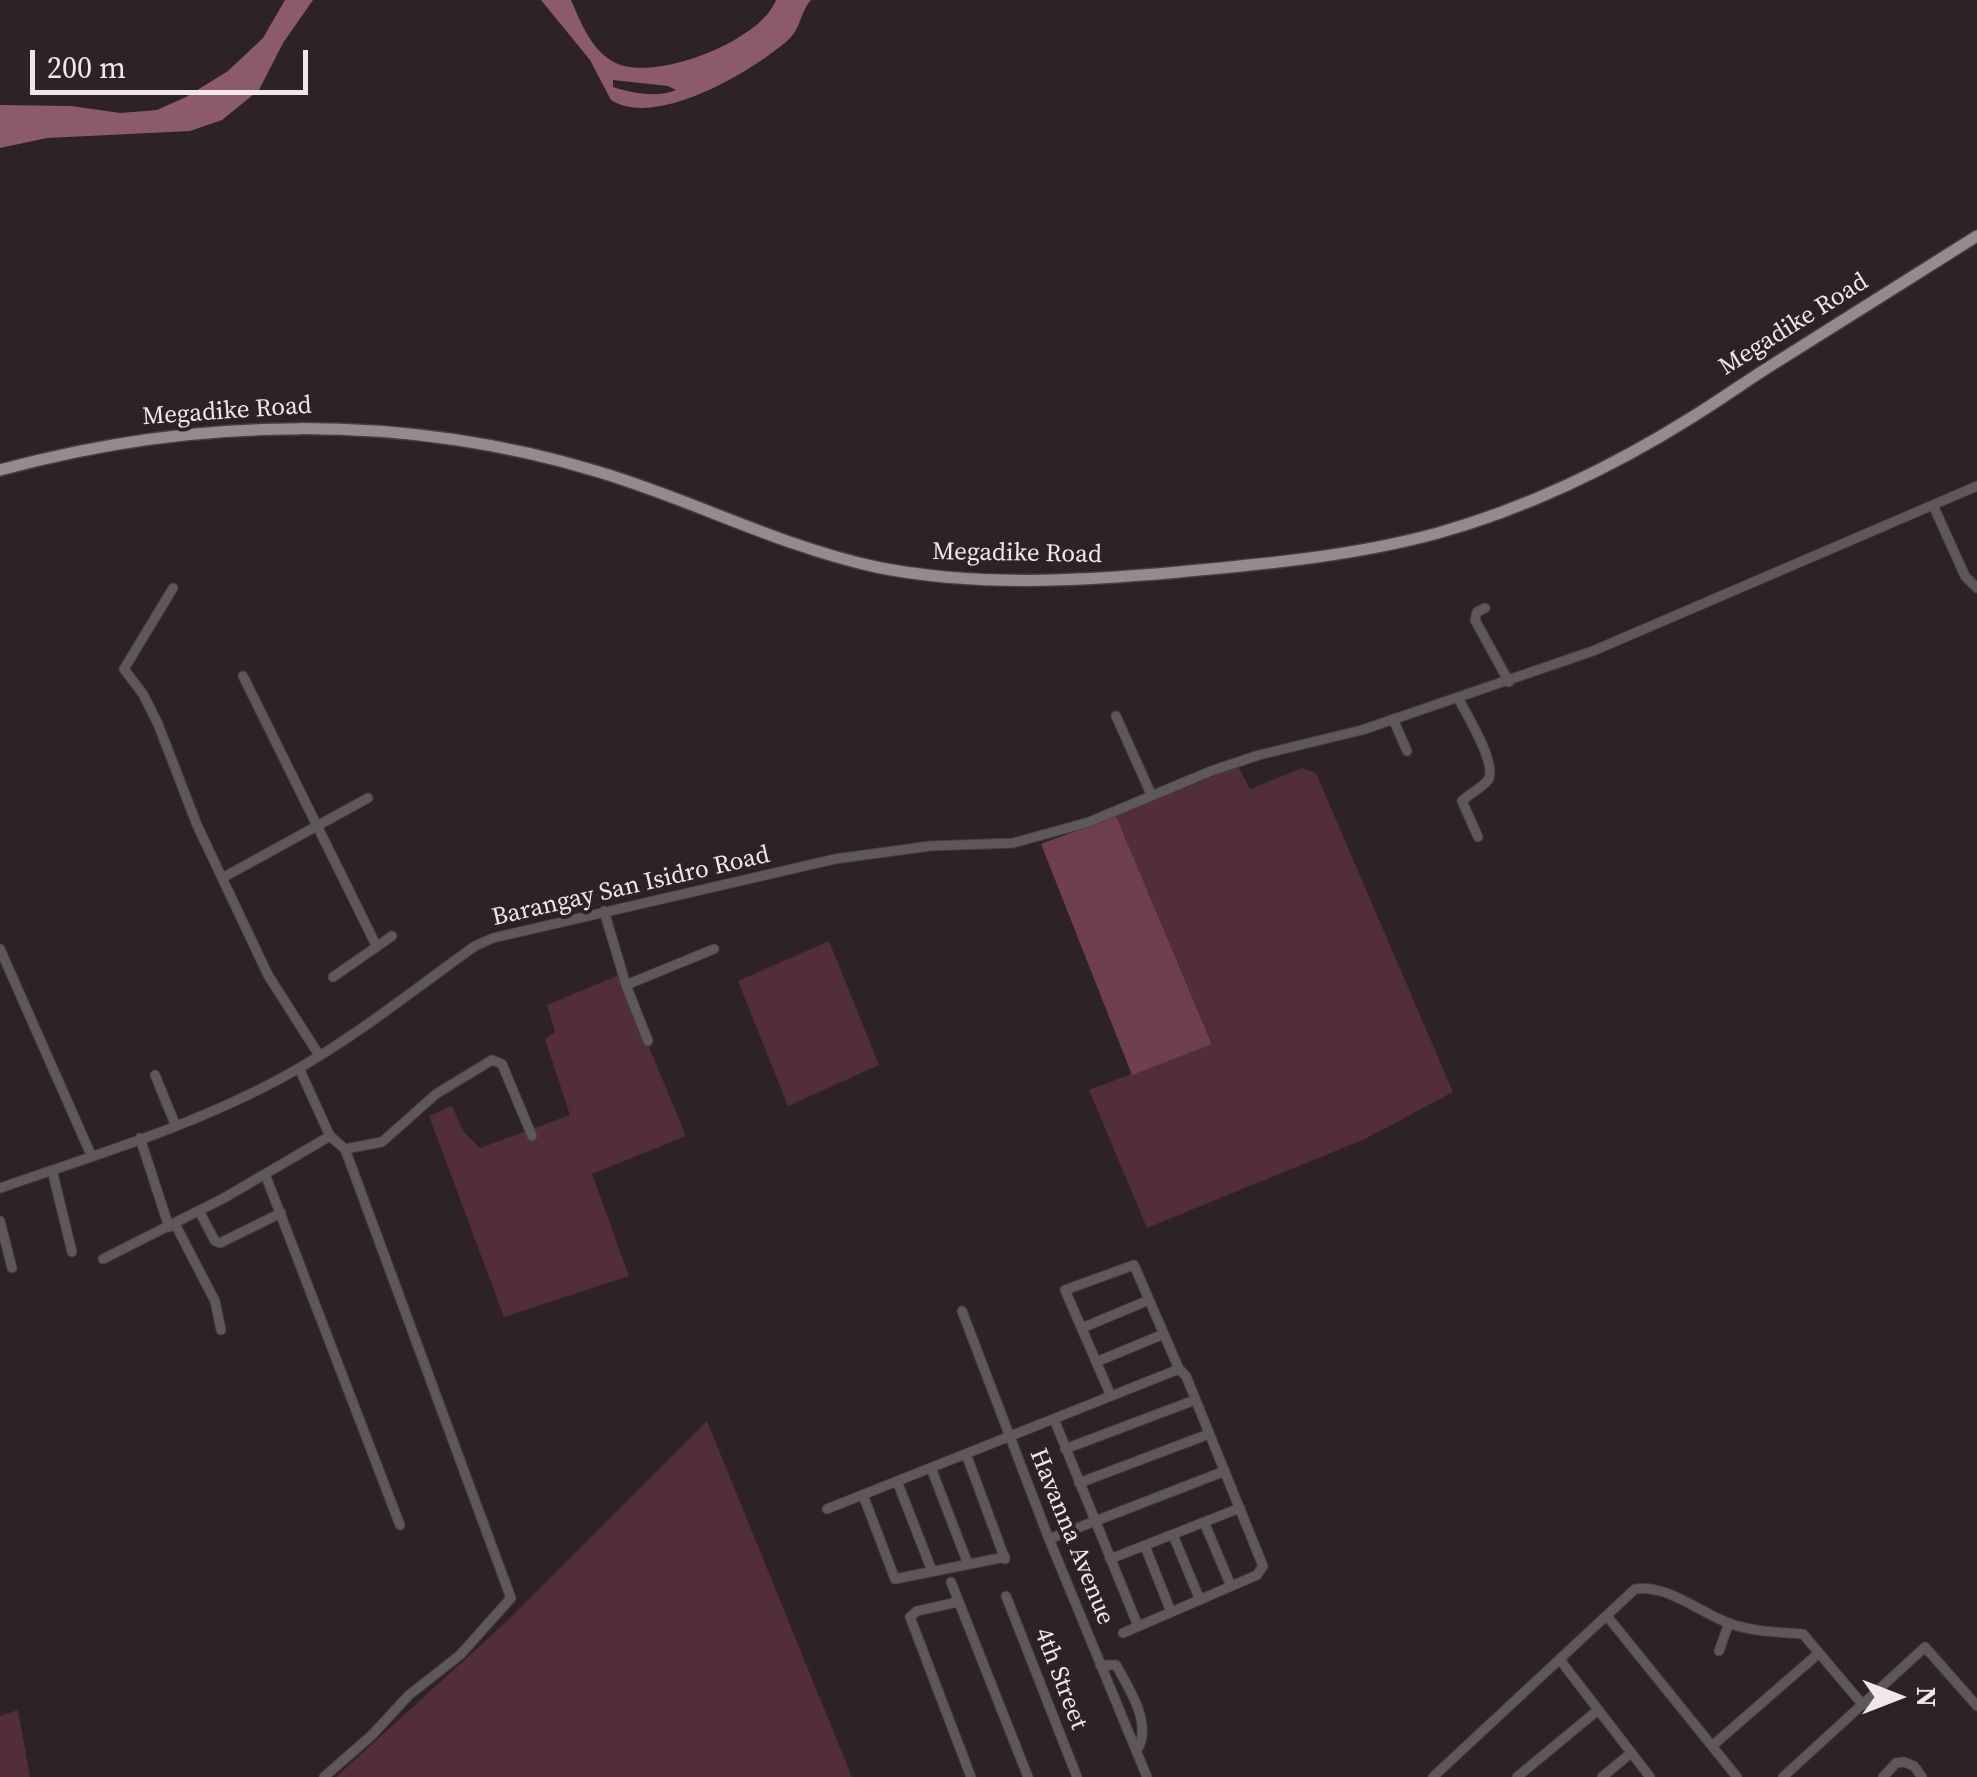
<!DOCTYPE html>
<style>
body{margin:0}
#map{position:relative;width:1977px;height:1777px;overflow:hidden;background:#2d2225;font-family:"Source Serif 4",serif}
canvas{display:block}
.north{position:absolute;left:1847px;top:1647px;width:100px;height:100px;-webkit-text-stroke:8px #2d2225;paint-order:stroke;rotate:90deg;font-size:28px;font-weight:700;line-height:40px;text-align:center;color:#efe7e9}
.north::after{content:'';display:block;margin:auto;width:35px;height:45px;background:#efe7e9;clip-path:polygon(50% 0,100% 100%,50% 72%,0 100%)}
.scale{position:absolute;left:30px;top:50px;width:278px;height:45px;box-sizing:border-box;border:5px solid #efe7e9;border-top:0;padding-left:12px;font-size:30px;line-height:35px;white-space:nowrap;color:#efe7e9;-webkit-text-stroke:8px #2d2225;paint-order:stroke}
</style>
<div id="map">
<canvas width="1977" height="1777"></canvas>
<div class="north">N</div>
<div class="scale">200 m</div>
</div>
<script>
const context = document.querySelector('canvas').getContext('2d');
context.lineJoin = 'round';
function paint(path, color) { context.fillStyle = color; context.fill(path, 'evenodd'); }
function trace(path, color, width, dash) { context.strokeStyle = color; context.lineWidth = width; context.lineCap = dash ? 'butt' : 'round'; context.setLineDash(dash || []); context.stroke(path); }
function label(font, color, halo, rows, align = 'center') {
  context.font = font + ' "Source Serif 4",serif'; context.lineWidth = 8; context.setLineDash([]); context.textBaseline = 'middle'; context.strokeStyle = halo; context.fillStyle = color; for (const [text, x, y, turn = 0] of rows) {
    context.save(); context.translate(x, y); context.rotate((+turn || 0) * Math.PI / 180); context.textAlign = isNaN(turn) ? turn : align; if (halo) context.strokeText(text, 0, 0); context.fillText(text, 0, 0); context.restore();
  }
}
paint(new Path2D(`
 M1238,766L1250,789L1302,768L1316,773L1453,1092L1365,1139L1147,1228L1089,1090L1212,1043L1116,816Z
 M829,941L879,1065L788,1106L738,981Z
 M619,975L686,1136L592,1174L629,1276L504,1317L429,1116L452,1106L464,1132L480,1148L570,1115L545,1039L555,1032L547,1005Z
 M707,1421L852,1777H336L506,1622Z
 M18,1710L30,1777H0V1716Z`), '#512e39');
paint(new Path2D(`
 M1116,816L1212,1044L1132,1075L1041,844Z`), '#6e404e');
paint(new Path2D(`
 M285,0H313L283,43L259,90L222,120L190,131L47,138L0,148V105L71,106L120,113L157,110L186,97L228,71L263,38Z
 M541,0H571C581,23 592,52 616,63C655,82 761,41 776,0H811C800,12 801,29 788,40C753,71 656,129 611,100L590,60ZM613,80L668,86L676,90C657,98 632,93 613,87Z`), '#8c5b6a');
const minor = new Path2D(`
 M1933,505L1965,576L1977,588
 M173,588L124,669L143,694L158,724L197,825L268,975L319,1055
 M1485,608L1477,612L1475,620L1509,682
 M243,676L377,947
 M1458,698C1466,713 1498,765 1488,780C1482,788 1469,794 1462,801L1478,837
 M1116,716L1151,794
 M1393,719L1407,751
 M224,877L368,798
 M604,911L626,985L648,1041
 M0,949L92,1157
 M333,977L392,936
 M626,985L714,949
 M299,1068L330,1136L345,1149L511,1598L460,1655L409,1695L372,1735L324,1777
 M155,1075L175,1124
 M140,1138L169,1227
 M345,1149L382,1142L436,1094L492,1060L502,1064L532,1136
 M52,1170L72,1252
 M265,1174L400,1525
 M0,1188C95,1155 196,1125 285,1076C352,1040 413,990 475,946L493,938L835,859L930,846L1013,843L1089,822L1211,771L1259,755L1362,730L1593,651L1977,486
 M199,1211L215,1241L220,1243L281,1213
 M0,1221L12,1268
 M175,1224L215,1301L221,1330
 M103,1259L224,1198L330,1136
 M962,1311L1049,1539L1147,1777
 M1082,1328L1149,1300
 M1096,1362L1164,1334
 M1111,1396L1065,1290L1134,1265L1179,1369L1186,1376L1263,1566L1257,1575L1123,1633
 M1054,1419L1138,1626
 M1065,1449L1195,1400
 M966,1454L1005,1559
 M931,1468L968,1564
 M897,1481L932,1571
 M1079,1483L1209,1434
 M863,1495L895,1579L1005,1557
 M827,1509L1179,1369
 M1204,1522L1231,1586
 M1173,1535L1200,1600
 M1049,1539L1225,1471
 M1145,1546L1171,1612
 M1110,1559L1240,1508
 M951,1582L1028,1777
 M1006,1596L1077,1777
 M958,1602L917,1611L910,1617L971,1777
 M1607,1616L1737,1777
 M1719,1651L1729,1623
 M1560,1660L1650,1777
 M1100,1665H1116C1129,1688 1153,1725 1137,1750
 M1712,1746L1819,1653
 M1904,1762L1914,1766L1922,1777
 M1433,1777L1635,1589C1668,1584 1700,1613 1731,1624C1754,1632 1779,1632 1803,1634L1863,1705
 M1517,1777L1598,1710
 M1602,1777L1631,1753
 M1783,1777L1925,1647L1977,1706
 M1883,1777L1896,1763L1904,1762`);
const major = new Path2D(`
 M0,470C197,416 404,413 599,472C693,500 779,546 876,567C975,587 1080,581 1179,572C1265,564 1354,556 1438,533C1527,508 1616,465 1694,416C1718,401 1741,385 1764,370C1835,325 1906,281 1977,236`);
trace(minor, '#483e40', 11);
trace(major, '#483e40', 14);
trace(minor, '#5e585a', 9);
trace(major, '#978a8e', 11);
label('25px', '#efe7e9', '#2d2225', [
 ["Megadike Road",1794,325,-32],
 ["Megadike Road",227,412,-4],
 ["Megadike Road",1017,554,1],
 ["Barangay San Isidro Road",631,887,-13],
 ["Havanna Avenue",1071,1537,68],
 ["4th Street",1060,1679,69]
]);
</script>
